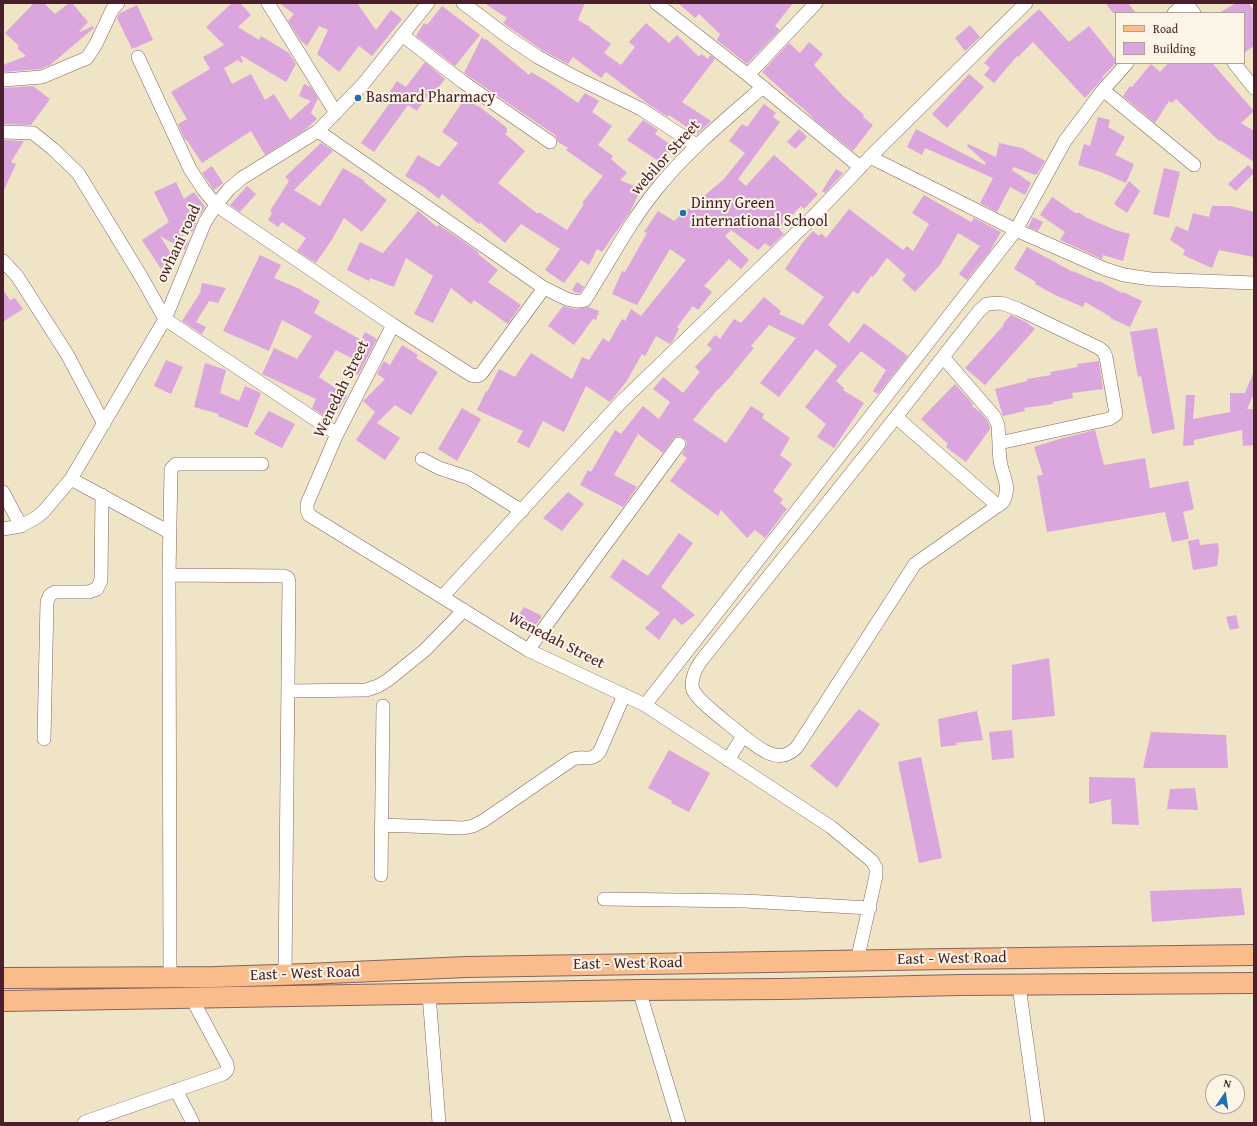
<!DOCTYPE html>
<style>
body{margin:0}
#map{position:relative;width:1257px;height:1126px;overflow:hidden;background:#efe4c5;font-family:"Gentium Book Plus",serif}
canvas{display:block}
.frame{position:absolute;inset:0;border:4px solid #4a1f2b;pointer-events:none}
.legend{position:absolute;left:1115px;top:12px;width:130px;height:52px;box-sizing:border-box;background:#fcf5e5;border:1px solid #b59f9b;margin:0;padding:5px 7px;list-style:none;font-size:12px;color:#4a1f2b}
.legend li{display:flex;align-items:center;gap:8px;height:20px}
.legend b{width:20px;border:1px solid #b59f9b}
.north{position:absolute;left:1205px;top:1074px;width:40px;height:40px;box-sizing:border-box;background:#fcf5e5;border:1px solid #b59f9b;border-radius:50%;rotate:13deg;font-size:11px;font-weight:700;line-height:16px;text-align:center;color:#4a1f2b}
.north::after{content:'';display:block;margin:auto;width:14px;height:18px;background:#1f6fb2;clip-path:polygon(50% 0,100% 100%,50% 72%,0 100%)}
</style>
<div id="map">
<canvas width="1257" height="1126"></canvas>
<div class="frame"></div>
<ul class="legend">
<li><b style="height:5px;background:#fabc8b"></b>Road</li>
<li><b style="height:11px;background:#dba5dd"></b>Building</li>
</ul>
<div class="north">N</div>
</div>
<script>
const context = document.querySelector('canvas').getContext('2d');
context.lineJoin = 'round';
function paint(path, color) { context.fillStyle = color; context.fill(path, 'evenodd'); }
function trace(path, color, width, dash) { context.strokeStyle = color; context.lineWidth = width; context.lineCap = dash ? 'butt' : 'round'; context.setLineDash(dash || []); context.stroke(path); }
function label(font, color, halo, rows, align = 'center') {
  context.font = font + ' "Gentium Book Plus",serif'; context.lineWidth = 4; context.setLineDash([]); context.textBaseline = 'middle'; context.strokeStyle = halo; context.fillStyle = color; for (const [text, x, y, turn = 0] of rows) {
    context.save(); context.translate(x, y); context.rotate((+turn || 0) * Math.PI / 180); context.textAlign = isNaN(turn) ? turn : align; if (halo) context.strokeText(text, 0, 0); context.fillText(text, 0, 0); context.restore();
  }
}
paint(new Path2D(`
 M34,3H44L55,14L69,3H72L88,22L78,33L93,26L94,28L50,65L40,69L3,72V65L26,56L17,48L19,46L5,33Z
 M232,3H240L251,15L238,27L259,40L261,36L289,53L296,64L286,82L240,55L243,61L241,63L238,60L224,68L232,84L251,74L265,100L274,94L290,120L311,101L299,96L304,84L311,87L318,98L311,113L317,119L305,130L265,155L251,131L202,163L186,139L185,140L178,124L187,119L171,92L210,69L203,57L224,45L206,27Z
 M279,3H357L376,30L391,10L402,19L372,56L359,46L339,72L317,54L328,30L319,26L307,46L301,41L288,21L294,14Z
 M484,3H585L578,20L590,27V28L611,44L604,53L621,65L635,47L629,42L646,23L669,43L677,35L699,57L701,54L708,59L710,55L715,59L682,102L711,121L697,134L669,115L668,117L651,106L606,72L601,78L573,57L568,64L542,50L503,23L507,18Z
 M678,3H793L775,26L780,30L747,64L717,40L720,34L699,14L695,18Z
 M1105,3H1128L1136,13H1113Z
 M1236,3H1249L1254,11V46L1244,53V13H1219Z
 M137,5L153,40L132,49L117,18L120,13Z
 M442,6L480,35L455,66L416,36L424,23L427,25Z
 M1039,9L1069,42L1089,26L1116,60V63L1102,77L1103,78L1085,98L1033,42L1018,57L1017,56L994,83L984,75L990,68L984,63L999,46Z
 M970,25L980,37L965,51L955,38Z
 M482,37L485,40L486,39L529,75L531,72L548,82L578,103L585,93L599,101L592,112L612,126L598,145L613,156L611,159L627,173L620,180L641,189L630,212L602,252L597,249L589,265L581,260L564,283L545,270L560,249L521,224L505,243L480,222L479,224L442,194L439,199L425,188L405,176L418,155L439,167L458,143L442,132L464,100L480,107L507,128V132L505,134L525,151L498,183L538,214L539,212L567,230L584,204L582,203L603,176L566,150L568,148L558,142L555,135L464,73Z
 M809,42L823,54L814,65L844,97L864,115L863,117L873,125L853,151L816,121L802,107H801L762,72L789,43L800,53Z
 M425,62L445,79L430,98L427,96L417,111L408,105L374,152L361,143L394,97L389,93L397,81L406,87Z
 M1168,63H1212L1254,111L1241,123L1254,131V162L1220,140L1219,141L1176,99L1172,103L1169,101L1155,123L1123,96L1130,86L1132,87L1151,64L1160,72Z
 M969,74L984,87L947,128L932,114Z
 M33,86L50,99L31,125L3,124V88Z
 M764,104L776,113L773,117L780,122L738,179L746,186L774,155L818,194L804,209L801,206L779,229L784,234L770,247L765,243L758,250L731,230L725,236L749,260L741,269L729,259L704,286L712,292L698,310L693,306L677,327L679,329L672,342L670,344L656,336L645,356L642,354L626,382L610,402L586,386L564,432L543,421L529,448L517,442L523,431L477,410L486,391L487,392L499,369L515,377L531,353L572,379L582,357L589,360L603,338L609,342L622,319L625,321L631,309L641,316L686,260L670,249L637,305L612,294L622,271L625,272L647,233L644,232L658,211L674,221L723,180L745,153L729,141L742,124L747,127Z
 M1098,117L1110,120L1108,127L1125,137L1115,155L1134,164L1126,183L1101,172L1078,165L1084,144L1090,146Z
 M643,120L658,130L655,134L673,146L661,163L627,140Z
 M799,129L807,137L795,149L787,142Z
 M916,129L985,165L986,163L967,146L968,144L996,157L999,143L1022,148L1045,161L1037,174H1036L1035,175L1014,167L1012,170L1031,183L1025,195L1010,187L997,212L980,203L993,178L925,148L922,155L907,147Z
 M3,140L24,141L11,162L16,164L3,192Z
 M321,143L333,151L294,190L320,206L343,168L365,181L364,182L387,200L362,232L344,218L331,241L316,263L297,251L306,238L282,222L278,227L268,220L272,213L270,211L289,181L285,177Z
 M1248,165L1254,171V173L1236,191L1228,184Z
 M212,166L223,183L214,190L202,173Z
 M1164,168L1180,172L1169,218L1153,214Z
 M836,169L843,173L825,193L822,191Z
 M1129,181L1140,191L1127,213L1114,204Z
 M176,182L184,199L194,192L205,207L201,214L194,218L196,223L193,231L180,237L188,241L185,250L160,236L175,260L161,269L142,240L169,222L154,192Z
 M247,186L256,194L240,212L230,205Z
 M924,195L971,222L974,218L1001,232L990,251L967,280L959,274L980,246L958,233L940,265L915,292L902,280L906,275L887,258L873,277L871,276L858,294L853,291L828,325L849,343L864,323L908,356L878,394L873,391L886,370L861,351L836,381L844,388L843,390L864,403L834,448L817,437L826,424L805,407L837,366L816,349L779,397L760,383L796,338L769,325L751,346L754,348L734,372V373L719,389H718L693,420L726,443L751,406L764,414L762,418L790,438L780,455L792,464L773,491L783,499L780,503L787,509L765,538L755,530L747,538L721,510L718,516L670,481L687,458L682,454L687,444L686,440L680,436L676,437L673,439L663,453L638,434L614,475L637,487L623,507L580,485L588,470L591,472L615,430L621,434L643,406L659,419L670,402L653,389L663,377L683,393L700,372L695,367L712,349L707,345L715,335L720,339L734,319L741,323L764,297L781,311L779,314L803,325L824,297L785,269L803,242L813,231L819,236L821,233L826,238L849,209L903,250L907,246L913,251L929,224L912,213Z
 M1052,197L1077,214L1078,212L1087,218L1115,230L1130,234L1123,261L1103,255L1102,259L1060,240L1065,232L1040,215Z
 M1212,206H1231L1254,212V257L1219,250L1212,268L1183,255L1185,250L1170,240L1176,226L1188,231L1193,213L1209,217Z
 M418,211L437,227L439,225L474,249L479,253L478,254L498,270L488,282L521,305L508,324L474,300L471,304L451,288L433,323L414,314L433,276L406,258L394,287L370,278L369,281L347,270L360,242L383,253Z
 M1033,217L1043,222L1038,231L1028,227Z
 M1027,247L1073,272V271L1098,282L1099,281L1122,293L1123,292L1142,301L1130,327L1110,318L1111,317L1085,302L1083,307L1055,295L1035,284L1036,282L1014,269Z
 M260,255L281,265L274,278L302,290V291L320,301L314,313L361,340L365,332L377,339L358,375L346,368L351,358L336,350L319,377L347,396L332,421L312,408L316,399L262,374L274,348L297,359L312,336L282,320L269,351L223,331Z
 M577,282L584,287L580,293L573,292L574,291L572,290Z
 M202,283L226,288L218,303L209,301L196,322L206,327L202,334L182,321L200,293Z
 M3,290L10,300L15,298L23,309L3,322Z
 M563,306L575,309L588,307L599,311L596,320L593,319L574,345L548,326Z
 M1011,315L1026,322L1035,329L985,385L965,368L1004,325L1003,324Z
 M1157,328L1175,429L1152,434L1141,376L1138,377L1130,332Z
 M402,345L418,355L416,358L438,372L411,415L395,405L377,423L400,438L385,460L356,440L375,412L363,401L385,379L377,374L384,361L390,365Z
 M166,360L183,367L171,394L154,386Z
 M1099,361L1103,389L1072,393L1073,398L1053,402V404L1024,408L1025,411L1003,416L995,389L1027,381V379L1051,375L1050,372L1078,367L1077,364Z
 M205,363L226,370L220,393L239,401L245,386L261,393L247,428L218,416L219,414L194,407Z
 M1254,371V394L1247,409H1254V445L1243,446L1242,430L1194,440V445L1183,446L1186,395H1195L1193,419L1230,412V393H1245Z
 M955,384L973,404L972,406L980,412L987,420L990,427V429L966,462L946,447L948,444L921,419Z
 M462,408L481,419L457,461L438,449Z
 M269,411L295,424L282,448L254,434Z
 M1095,430L1104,465L1145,458L1150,488L1188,481L1194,509L1183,512L1189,539L1172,542L1165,512L1047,532L1037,476L1043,475L1034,447L1063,438Z
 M568,492L584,504L562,531L543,518Z
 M679,533L693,543L661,587L695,615L682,625L674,618L659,640L645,628L660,613L610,577L623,559L648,576Z
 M1199,539L1200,545L1218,543L1219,551L1217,566L1193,570L1188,541Z
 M524,607L542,616L532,630L517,618Z
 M1236,615L1239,628L1230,630L1226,617Z
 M1049,658L1055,716L1012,720V665Z
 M859,709L880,724L837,788L810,766Z
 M977,711L983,740L956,743L957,745L941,747L938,719Z
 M1012,730L1014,758L992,760L989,732Z
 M1151,732L1226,735L1228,768H1143Z
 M669,750L710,773L689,812L671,803L672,801L648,788Z
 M921,757L942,858L919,863L898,762Z
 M1089,777L1135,778L1139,825L1112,824L1111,799L1089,804Z
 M1195,788L1198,810L1167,809L1170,789Z
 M1241,888L1245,915L1152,922L1150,891Z`), '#dba5dd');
const minor = new Path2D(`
 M268,3L336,113
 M463,3L508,37L538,57L571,75L641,109L696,145
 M656,3L748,75L860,167
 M1186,3L1194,13
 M1174,13L1185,3
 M402,35L463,82L550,142
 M138,57L190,169L203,189L216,205L393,325L471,375L477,376L481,374L544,288
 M1234,63L1254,88
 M748,75L816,3
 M3,80L42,77L87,58L96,44L112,10L118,3
 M1103,90L1194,165
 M318,131L544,288C556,293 572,305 585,300C608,264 629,223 656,190C687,151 726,119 763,87
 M3,132L33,133L53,149L78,173L142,278L165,319L337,434
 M870,157L1016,230L1105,269L1124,275L1151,279L1254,283
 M3,261L17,276L67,354L104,424
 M393,325L337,434L307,504V510L309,515L528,650L645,705L831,827L872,861L876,868V876L857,961
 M943,357L994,416L998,425L999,443
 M896,417L998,506
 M422,459L439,468L469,478L522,511
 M71,479L169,532
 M3,492L21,526
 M3,529L21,526L37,517L44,511L71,479L165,319L205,222L216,205L229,189L242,178L318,131L364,83L428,3
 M169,575L284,576L288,578L289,582L285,975
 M442,597L620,403L809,221L870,157L1026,3
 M528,650L679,444
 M288,691L366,690L378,686L388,680L425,650L464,610
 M645,705L1016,230L1065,141L1103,90L1127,63
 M44,739L47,602L50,595L55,592H88L97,589L101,580L102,495
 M728,760L743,736C755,745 774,762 789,753C792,752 795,749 797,747L915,564L1003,502C1012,485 1001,475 1000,459C999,453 999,448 999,443L1109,419L1114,416L1116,414L1106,357L1104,352L1099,348L1018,309L1001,303L987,304L979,311L896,417L701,661C696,668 690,680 693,690C699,703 731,725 743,736
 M381,825L463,828L473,826L483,821L573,759C584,755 591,763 600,751L624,695
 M381,875L383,706
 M604,899L745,901L870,908
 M170,976L169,575L171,469L176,464H262
 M1019,986L1038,1123
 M639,990L679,1123
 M429,994L439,1123
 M176,1090L193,1123
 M84,1123L85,1122L223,1074C228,1071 228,1069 227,1064L191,997`);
const primary = new Path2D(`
 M3,978L215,977L307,974L466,967L949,959L1254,955
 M3,1001L639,990L781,989L960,985L1254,983`);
trace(minor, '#846461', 14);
trace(primary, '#846461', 22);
trace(minor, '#fff', 13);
trace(primary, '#fabc8b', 20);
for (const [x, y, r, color] of [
 [358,98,4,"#1f6fb2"],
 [683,213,4,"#1f6fb2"]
]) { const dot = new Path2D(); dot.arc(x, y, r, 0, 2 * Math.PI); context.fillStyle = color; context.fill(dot); trace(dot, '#fcf5e5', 1.5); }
label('16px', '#4a1f2b', '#fcf5e5', [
 ["Basmard Pharmacy",366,98],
 ["Dinny Green",691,204],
 ["international School",691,222]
], 'left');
label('16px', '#4a1f2b', '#fcf5e5', [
 ["webilor Street",666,158,-48],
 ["owhani road",179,244,-65],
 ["Wenedah Street",342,389,-64],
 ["Wenedah Street",556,641,27],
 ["East - West Road",952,959,-1],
 ["East - West Road",628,964,-1],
 ["East - West Road",305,974,-2]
]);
</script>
